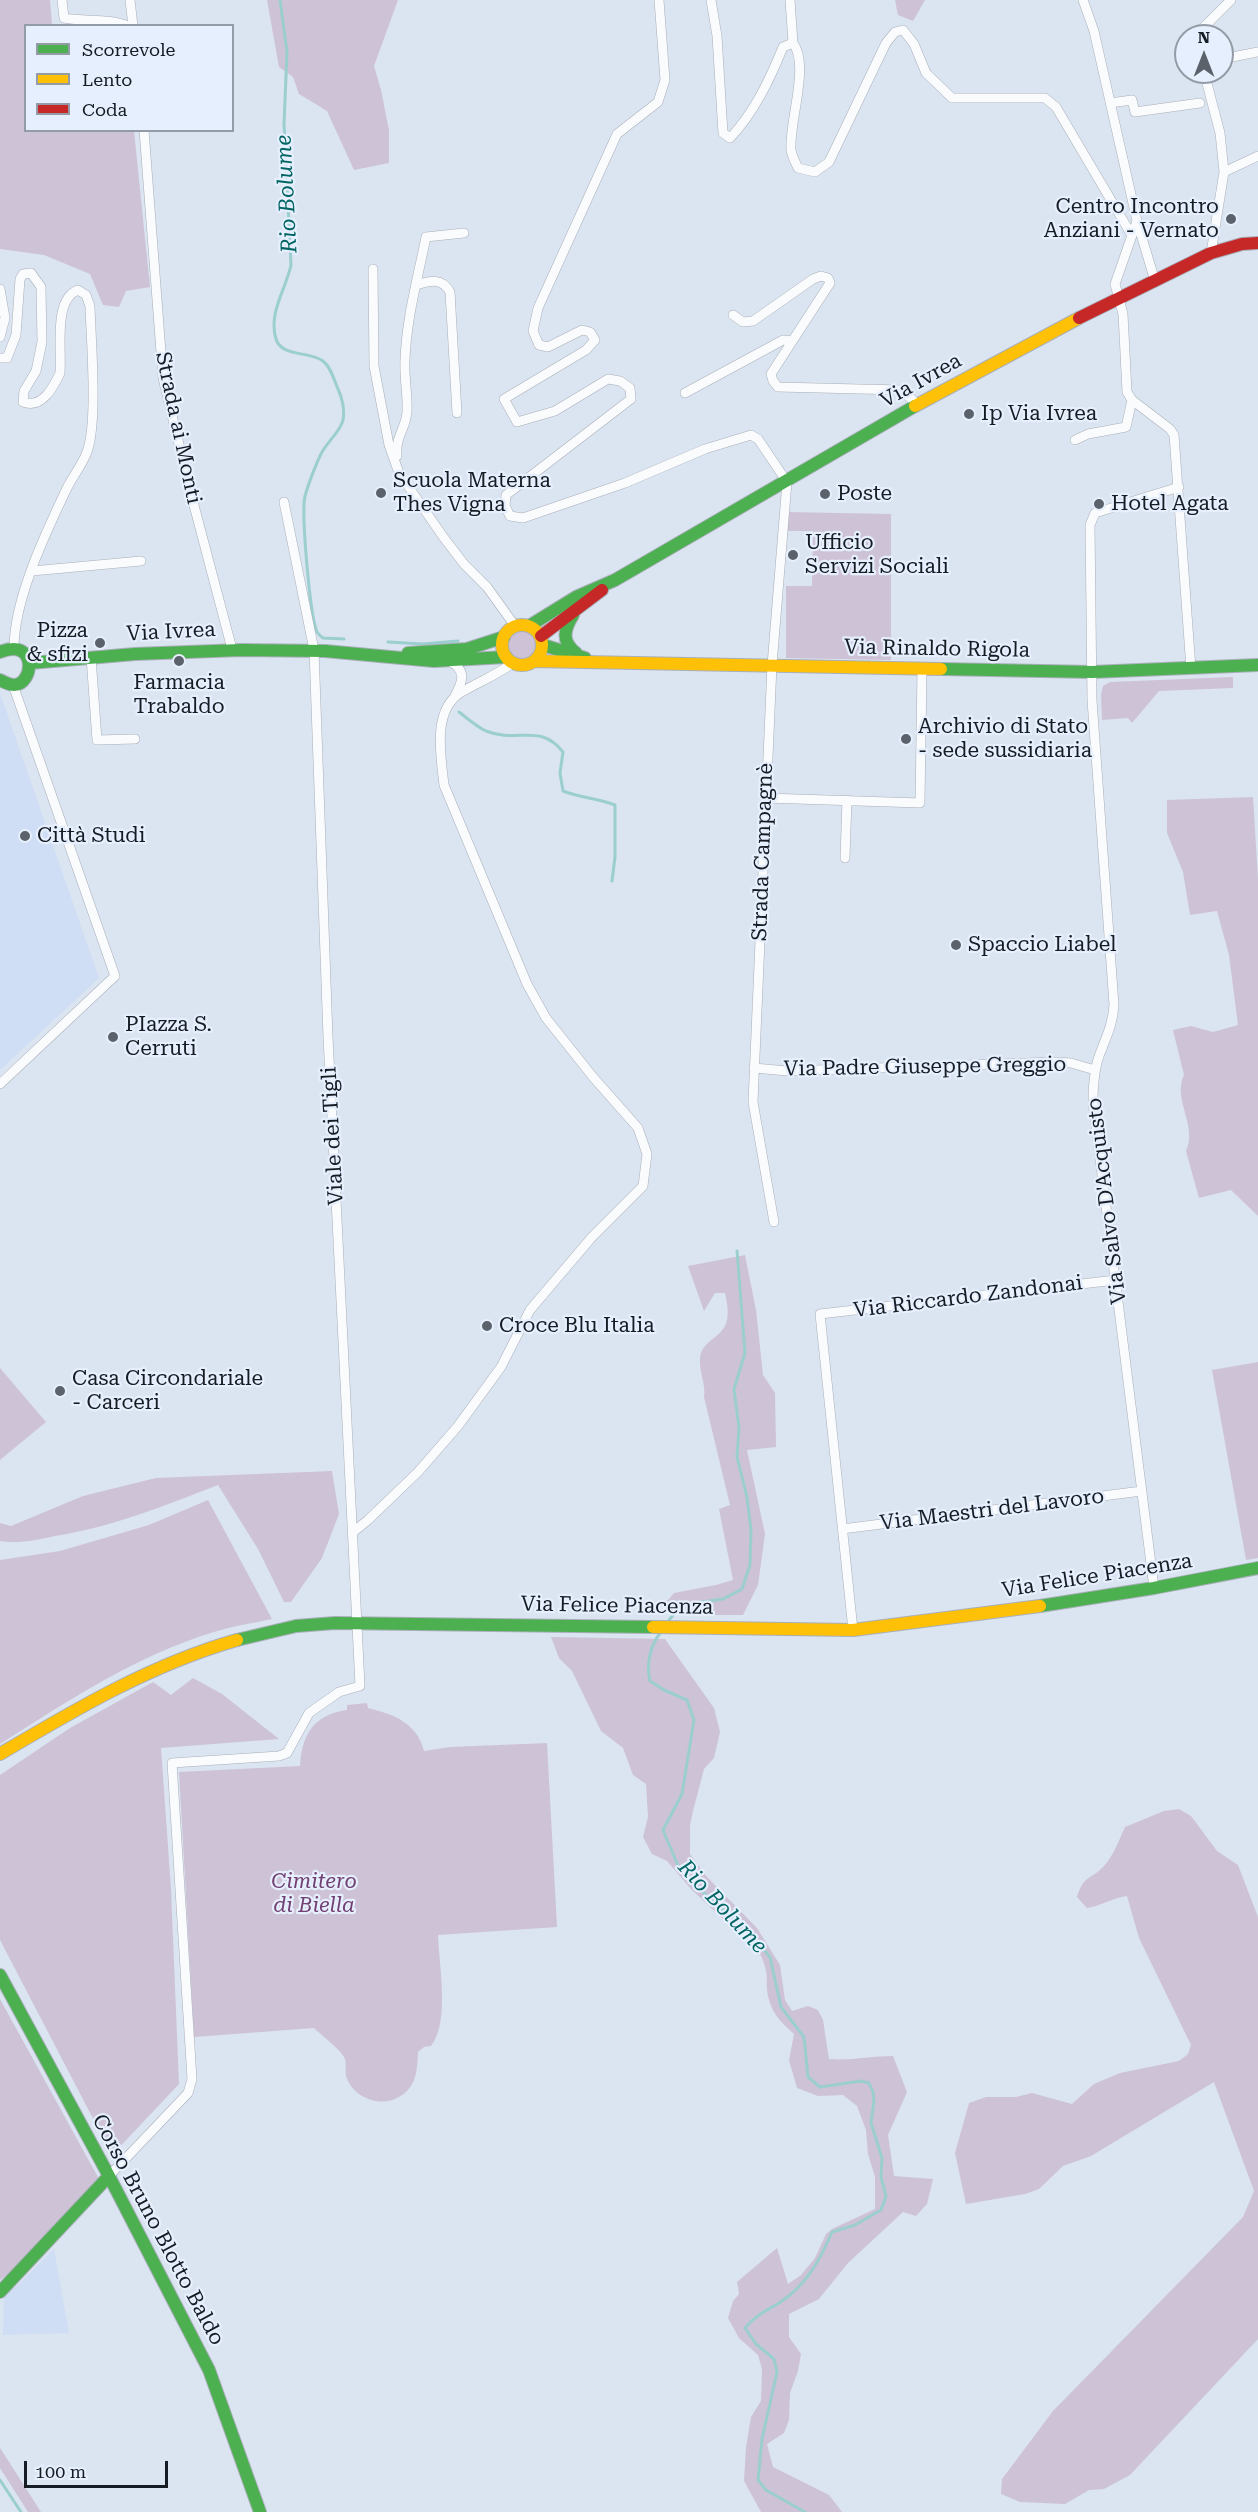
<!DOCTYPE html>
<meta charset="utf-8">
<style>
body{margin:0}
#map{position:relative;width:1258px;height:2512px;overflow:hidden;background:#dbe4f1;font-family:"Roboto Serif",serif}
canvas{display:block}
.legend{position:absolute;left:24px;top:24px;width:210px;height:108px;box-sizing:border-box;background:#e6effd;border:2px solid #939ba6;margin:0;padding:8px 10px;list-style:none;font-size:18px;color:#161c24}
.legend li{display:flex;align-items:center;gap:12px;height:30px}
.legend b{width:30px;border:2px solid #939ba6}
.north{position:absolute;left:1174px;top:24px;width:60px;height:60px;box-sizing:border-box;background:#e6effd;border:2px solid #939ba6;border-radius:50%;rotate:0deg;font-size:16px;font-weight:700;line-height:24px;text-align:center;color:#161c24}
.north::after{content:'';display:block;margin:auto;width:21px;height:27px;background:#5b626c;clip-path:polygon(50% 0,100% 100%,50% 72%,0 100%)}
.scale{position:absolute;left:24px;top:2461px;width:144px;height:27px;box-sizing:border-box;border:3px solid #161c24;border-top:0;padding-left:8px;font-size:18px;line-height:21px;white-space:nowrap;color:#161c24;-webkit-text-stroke:4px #e6effd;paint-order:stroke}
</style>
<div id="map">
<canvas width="1258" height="2512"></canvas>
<ul class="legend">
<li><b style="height:8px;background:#4caf50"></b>Scorrevole</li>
<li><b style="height:8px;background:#ffc107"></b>Lento</li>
<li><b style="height:8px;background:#c62828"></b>Coda</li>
</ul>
<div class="north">N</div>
<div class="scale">100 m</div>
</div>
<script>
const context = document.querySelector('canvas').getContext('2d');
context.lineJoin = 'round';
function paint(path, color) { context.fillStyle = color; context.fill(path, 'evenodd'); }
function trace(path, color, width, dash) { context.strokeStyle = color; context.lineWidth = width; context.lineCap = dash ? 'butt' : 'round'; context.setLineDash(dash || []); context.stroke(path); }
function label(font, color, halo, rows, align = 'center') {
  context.font = font + ' "Roboto Serif",serif'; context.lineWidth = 4.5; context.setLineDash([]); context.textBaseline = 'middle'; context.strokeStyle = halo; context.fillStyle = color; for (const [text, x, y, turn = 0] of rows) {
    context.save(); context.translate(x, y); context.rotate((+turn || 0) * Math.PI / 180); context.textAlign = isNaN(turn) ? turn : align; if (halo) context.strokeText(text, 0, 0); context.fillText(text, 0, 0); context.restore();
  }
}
paint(new Path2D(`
 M0,693L99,978L0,1070Z
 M54,2249L69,2333L3,2335L4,2296L21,2282Z`), '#cfdef4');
paint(new Path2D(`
 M0,0H50L52,25L26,26V130L134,131L150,287L126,291L119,307L103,305L90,274L44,255L0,249Z
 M267,0H398L374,66L381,90L389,130V163L354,170L327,111L299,94L293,77L279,67Z
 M895,0H925L913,21L898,15Z
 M786,512L891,514V660L786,658V586H812L813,531H786Z
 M507 644a15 15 0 1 1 30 0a15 15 0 1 1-30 0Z
 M1233,677V688L1159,691L1132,723L1128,718L1102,720L1101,695L1103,686L1110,682Z
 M1253,797L1258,879V1216L1231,1190L1199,1198L1186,1151C1198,1126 1172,1099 1184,1075L1173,1030L1191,1026L1213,1032L1238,1025L1229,955L1217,911L1190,915L1183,872L1167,833V800Z
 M745,1255L756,1310L763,1375L775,1393L776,1447L747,1450L765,1534L758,1585L743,1615H688L663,1606L674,1593L716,1585L733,1580L719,1509L730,1505L704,1397C706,1384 699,1372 700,1359C701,1342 718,1339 725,1326C730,1315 727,1303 725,1293H715L704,1311L688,1266Z
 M1258,1362V1558L1246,1560L1212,1370Z
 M0,1368L46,1422L0,1460Z
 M332,1471L339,1514L322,1558L291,1602H284L258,1549L218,1485C164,1506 112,1527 55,1536C36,1540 19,1544 0,1541V1523L11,1526L83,1496L156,1478Z
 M208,1500L272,1619C253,1623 233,1626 214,1632C137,1655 68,1701 0,1744V1560L60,1551L149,1525Z
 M551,1637L665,1639L714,1708L720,1732L714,1758L704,1769L693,1811L690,1825V1854L707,1877L757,1928L780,1965L785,2000L792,2011L808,2006L818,2010L823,2020L829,2059C851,2061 871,2056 893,2056L907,2092L888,2135L894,2176L933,2179L927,2204L916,2216L903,2212L848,2263L819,2299L789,2314V2337L801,2354L798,2371L790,2393L789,2420L784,2433L767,2444L773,2467L829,2495L842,2512H761L744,2481L746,2448L751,2417L761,2401L762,2369L758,2355L739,2338L728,2318L733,2301L739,2294L737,2282L777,2248L788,2284L801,2275L815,2258L826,2234L832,2229L875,2209V2177L868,2154L866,2130L857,2106L843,2095L818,2096L797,2088L789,2060L794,2034C783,2024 773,2015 769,2000C764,1982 771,1975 760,1954L691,1889L667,1861L652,1854L643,1837L648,1817L646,1784L633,1775L623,1748L601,1731L572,1671L559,1658Z
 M193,1678L222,1694L279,1739L161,1748L171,1889L179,2084L112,2155L0,1940V1775L70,1728L153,1682L171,1695Z
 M367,1703L368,1708C392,1714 417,1722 424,1751L450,1747L547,1743L557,1927L438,1935C439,1966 450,2022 431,2046L424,2047L418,2052C417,2070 417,2087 399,2097C380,2108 353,2098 346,2076C345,2070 347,2062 344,2057C340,2049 321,2035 314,2028L194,2037L179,1772L300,1766C302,1735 313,1715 347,1710V1705Z
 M1179,1809L1191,1816L1217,1851L1238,1865L1258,1917V2339L1130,2475L1104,2489L1089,2490L1065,2504L1020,2502L1001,2494L1002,2479L1053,2411L1243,2217L1254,2191L1214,2082L1091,2156L1063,2166L1039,2189L1025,2194L966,2204L955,2153L969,2103L986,2097H1016L1032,2093L1072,2104L1094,2084L1120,2073L1179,2061L1188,2054L1191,2045L1139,1938L1127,1896C1112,1898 1101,1906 1087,1908L1077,1897C1084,1874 1090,1881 1104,1866C1114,1855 1119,1840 1125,1827L1164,1811Z
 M0,1999L99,2179L19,2266L0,2280Z
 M0,2448L41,2512H28L0,2468Z`), '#cec2d7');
trace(new Path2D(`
 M280,0L287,52L284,124L291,265C286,289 268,313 276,339C281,357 310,351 323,361C331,367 334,380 338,389C342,397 345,410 343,420C341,431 326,443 321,454C316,464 308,485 305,496C301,513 310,616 317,632C319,635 320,636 323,638L344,639
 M388,642L423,644L458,641
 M459,712C467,718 477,727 486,731C518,744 539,722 563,752L560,773L563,791C581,798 597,798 615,805V857L612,881
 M666,1624L681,1605L723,1599L742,1589L750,1565L751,1530L747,1497L737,1457L739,1428L734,1389L745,1353L737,1251
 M661,1632C650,1645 646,1665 650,1681L664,1690L687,1700L694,1720L682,1794L663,1830L679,1868L711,1900L746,1929L770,1957L781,2007L804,2037L808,2077L820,2087L861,2081L869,2083L873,2092L874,2101L871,2123L882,2158L881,2177L886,2196L881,2210L855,2225L832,2232C820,2260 806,2286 779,2303C766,2311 756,2315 745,2328L756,2344L774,2359L777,2372L762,2439L758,2480L766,2490L805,2512
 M0,2480L21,2512`), '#9bcecf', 3);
const street = new Path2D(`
 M62,0L64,18C85,22 109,18 128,26
 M130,0L133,26
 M659,0L665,80L658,102L617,134L538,308L533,331L539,345L548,347L582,330L590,332L595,340L586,350L504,399L517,422L555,411L608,379L620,381L630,388L631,399L506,495L505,506L510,516L523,518L625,483L705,449L751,435L758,439L787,482L772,665L753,1102L774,1222
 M711,0L717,36L723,133L730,138C754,113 770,79 783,47L793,43C810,65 789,121 791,150C792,156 795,162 798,168L815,172L829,162L886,43L895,32L903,30L914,44L926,73L952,98H1045L1056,107L1131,234
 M790,0L793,43
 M1083,0L1094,31L1137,221L1155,281
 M1201,36L1204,27L1231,0
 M1222,59L1258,52
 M1204,72L1220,133L1224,172L1211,253
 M1110,103L1132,100L1135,112L1200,103
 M144,130L163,378L191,494L232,649
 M1224,172L1258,156
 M1137,221L1115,284L1123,314L1127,392L1132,400L1170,429L1174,435L1191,669
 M373,269L374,366L389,445L399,473L444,538L464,564L487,587L515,626
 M416,285C430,281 442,277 450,292L457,413
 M0,289L5,318L0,337
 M733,315L743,322L753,321L813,279L821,276L828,278L830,283L771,374L773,381L778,387L901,390L917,404
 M0,358H7L16,335L20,279L23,274L31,273L41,287L42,342L36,371L24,391L23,402C42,409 53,388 60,373C62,350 53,299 78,290L86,295L90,306C91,341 98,422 87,452C82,465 73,476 67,488C46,532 14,599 14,648
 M685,393L783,340L792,341
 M1075,440L1088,434L1126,427L1132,400
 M397,456C395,437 406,428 407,412C408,395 404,378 405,361C406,320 418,277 426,237L464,233
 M32,571L141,561
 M91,657L97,740L135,739
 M449,661C467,670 463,681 455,696
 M765,798L920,803L922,669
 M845,858L847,800
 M754,1068L787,1071L1056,1062L1071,1063L1095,1070
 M0,1084L115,976L13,685
 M842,1529L1142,1491
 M352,1533L368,1520L418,1472L458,1426L501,1367L530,1310L592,1237L643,1186L647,1154L638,1128L593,1077L546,1018L527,984L444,785C441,757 432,711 460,693C478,682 495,676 513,663
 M1154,1588L1093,1103C1093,1085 1094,1067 1101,1051C1107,1035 1113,1023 1114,1005L1092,700L1090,525L1095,513L1179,487
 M853,1630L820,1314L1116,1280
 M109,2176L188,2093L192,2079L172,1763L279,1756L287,1753L309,1713L339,1692L360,1686L328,1037L314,650L284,502`);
const fast = new Path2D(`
 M573,615C564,630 561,641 576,653
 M529,626L576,597L615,580L915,406
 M543,645L585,658
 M0,652C38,637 34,685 14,685C10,685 4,682 0,680
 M408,653L467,649L504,637
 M30,663L135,654L241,650L325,651L434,661L506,657
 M941,669L1092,672L1258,665
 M1040,1606L1154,1588L1258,1568
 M237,1640L296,1626L335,1623L653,1627
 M0,1975L109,2176L209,2370L260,2512
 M0,2292L109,2176`);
const slow = new Path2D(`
 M915,406L1079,318
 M502 645a20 20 0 1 1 40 0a20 20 0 1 1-40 0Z
 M534,661L941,669
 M653,1627L853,1630L1040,1606
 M0,1754C76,1709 152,1664 237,1640`);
const jam = new Path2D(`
 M1079,318L1211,253L1242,244L1258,243
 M541,636L602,590`);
trace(street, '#a8afb8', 10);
trace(fast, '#a8afb8', 14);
trace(slow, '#a8afb8', 14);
trace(jam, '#a8afb8', 14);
trace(street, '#fafbfd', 9);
trace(fast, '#4caf50', 12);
trace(slow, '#ffc107', 12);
trace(jam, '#c62828', 12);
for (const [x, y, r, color] of [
 [1231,219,6,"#5b626c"],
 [969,414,6,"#5b626c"],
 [381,493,6,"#5b626c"],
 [825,494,6,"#5b626c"],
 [1099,504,6,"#5b626c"],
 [793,555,6,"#5b626c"],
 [100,643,6,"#5b626c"],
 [179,661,6,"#5b626c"],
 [906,739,6,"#5b626c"],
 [25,836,6,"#5b626c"],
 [956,945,6,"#5b626c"],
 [113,1037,6,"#5b626c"],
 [487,1326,6,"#5b626c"],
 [60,1391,6,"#5b626c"]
]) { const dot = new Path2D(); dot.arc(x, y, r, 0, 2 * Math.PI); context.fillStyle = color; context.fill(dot); trace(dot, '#e6effd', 2); }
label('21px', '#161c24', '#e6effd', [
 ["Centro Incontro",1219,207,"right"],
 ["Anziani - Vernato",1219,231,"right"],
 ["Ip Via Ivrea",981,414],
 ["Scuola Materna",393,481],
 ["Thes Vigna",393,505],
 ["Poste",837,494],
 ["Hotel Agata",1111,504],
 ["Ufficio",805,543],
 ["Servizi Sociali",805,567],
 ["Pizza",88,631,"right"],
 ["& sfizi",88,655,"right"],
 ["Farmacia",179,683,"center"],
 ["Trabaldo",179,707,"center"],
 ["Archivio di Stato",918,727],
 ["- sede sussidiaria",918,751],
 ["Città Studi",37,836],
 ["Spaccio Liabel",968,945],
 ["PIazza S.",125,1025],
 ["Cerruti",125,1049],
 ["Croce Blu Italia",499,1326],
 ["Casa Circondariale",72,1379],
 ["- Carceri",72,1403]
], 'left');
label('21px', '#161c24', '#e6effd', [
 ["Via Ivrea",921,381,-29],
 ["Strada ai Monti",178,428,78],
 ["Via Ivrea",171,632,-3],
 ["Via Rinaldo Rigola",937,649,1],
 ["Strada Campagnè",763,852,-88],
 ["Via Padre Giuseppe Greggio",925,1067,-1],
 ["Viale dei Tigli",333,1136,-93],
 ["Via Salvo D'Acquisto",1107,1201,-97],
 ["Via Riccardo Zandonai",968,1297,-7],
 ["Via Maestri del Lavoro",992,1510,-7],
 ["Via Felice Piacenza",1097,1576,-9],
 ["Via Felice Piacenza",617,1606,1],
 ["Corso Bruno Blotto Baldo",158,2230,62]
]);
label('italic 21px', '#724072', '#e6effd', [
 ["Cimitero",314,1882],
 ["di Biella",314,1906]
]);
label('italic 22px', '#006562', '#e6effd', [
 ["Rio Bolume",287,194,-93],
 ["Rio Bolume",722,1907,47]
]);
</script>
